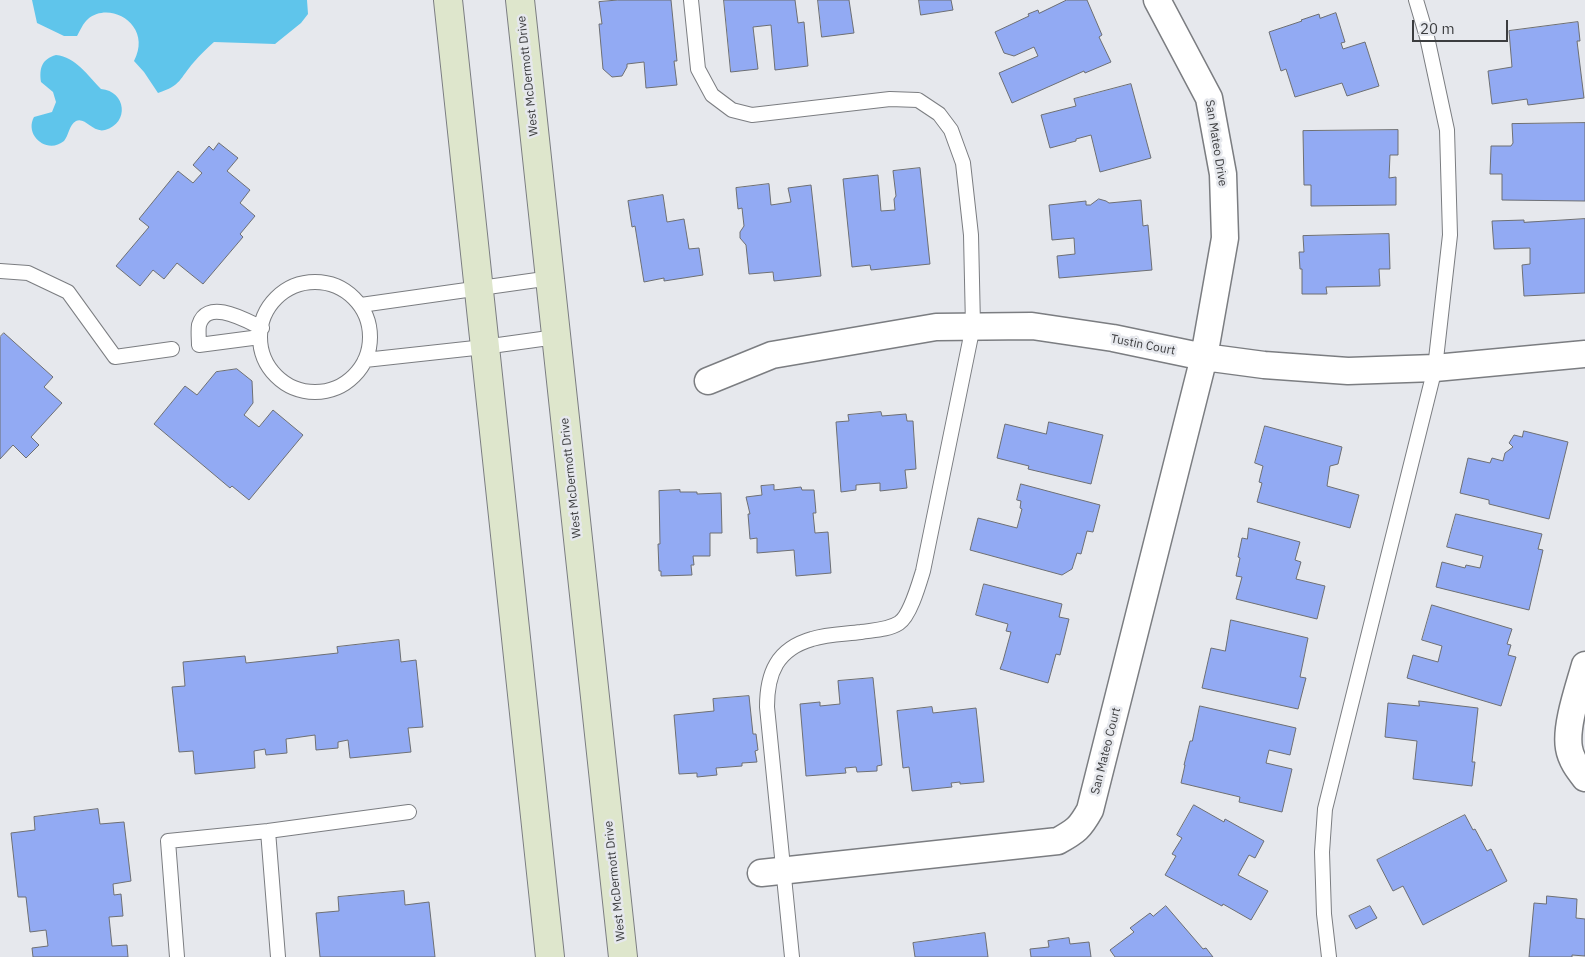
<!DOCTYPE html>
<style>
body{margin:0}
#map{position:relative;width:1585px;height:957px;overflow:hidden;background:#e6e8ed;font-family:"IBM Plex Sans",sans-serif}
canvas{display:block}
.scale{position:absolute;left:1412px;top:20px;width:96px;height:22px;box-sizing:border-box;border:2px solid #3c3d3f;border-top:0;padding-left:6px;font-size:15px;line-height:18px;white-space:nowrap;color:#3c3d3f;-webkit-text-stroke:4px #e6e8ed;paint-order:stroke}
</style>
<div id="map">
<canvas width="1585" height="957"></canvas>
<div class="scale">20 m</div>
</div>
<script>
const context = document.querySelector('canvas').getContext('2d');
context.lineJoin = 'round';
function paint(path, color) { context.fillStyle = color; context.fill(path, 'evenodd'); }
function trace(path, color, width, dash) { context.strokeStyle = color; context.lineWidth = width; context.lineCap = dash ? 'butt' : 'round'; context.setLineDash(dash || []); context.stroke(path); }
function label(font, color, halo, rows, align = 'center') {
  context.font = font + ' "IBM Plex Sans",sans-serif'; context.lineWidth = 5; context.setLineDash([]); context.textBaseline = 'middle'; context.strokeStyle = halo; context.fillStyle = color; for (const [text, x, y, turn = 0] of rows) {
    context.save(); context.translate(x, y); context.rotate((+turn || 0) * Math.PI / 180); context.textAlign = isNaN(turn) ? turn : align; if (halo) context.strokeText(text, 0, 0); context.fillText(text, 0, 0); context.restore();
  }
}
paint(new Path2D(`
 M32,0H307L308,14L301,23L275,44L214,42C207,48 200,55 194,62C179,79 182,85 158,93L144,72L134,61C153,26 111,0 88,19C83,23 80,31 77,36H64L37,23Z
 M56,55C76,57 87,75 101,89C126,91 130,123 105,130C92,133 86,117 76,121C69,125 69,135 64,141C47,155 24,135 34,117L52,112L56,102L53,92L41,82C39,68 42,59 56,55Z`), '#5fc5eb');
const building = new Path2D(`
 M618,0H671L677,61H674L677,85L646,88L644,62L627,64V67L622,76L612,77L603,69L599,24H602L599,2Z
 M724,0H795L798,23L804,22L808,66L775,70L771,25L753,27L758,69L731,72Z
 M818,0H849L854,33L822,37Z
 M919,0H951L953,10L921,15Z
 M1067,0H1087L1102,35L1099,37L1111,62L1085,73L1084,71L1012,103L999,73L1038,56L1034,47L1014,56L1004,53L995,32L1029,16L1028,14L1038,10L1039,13Z
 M1336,13L1345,42L1341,43L1343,49L1365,42L1379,86L1347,96L1342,83L1295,97L1286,69L1281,71L1269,32L1302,21L1301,20L1319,14L1320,18Z
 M1578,22L1580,41H1577L1584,98L1528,105L1527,99L1492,104L1488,71L1512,67L1509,31Z
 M1131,84L1151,158L1100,172L1091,135L1076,139V141L1050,148L1041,115L1076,106L1074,99Z
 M1585,123V201L1502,200V174H1490L1491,148V146H1511L1513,143L1512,124Z
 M1398,130V155H1390L1389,178L1396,177V205L1311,206V185H1304L1303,131Z
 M219,143L238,158L227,171L250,190L240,203L255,216L240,234L243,237L203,284L177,263L164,279L153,270L140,286L116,266L149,227L139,219L178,171L193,183L202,173L193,165L209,146L213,150Z
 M920,168L930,264L871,270L870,265L852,267L843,179L878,175L881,211L895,210L894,199L896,196L893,171Z
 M769,184L771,205L791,202L788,188L811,185L821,276L774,281L773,272L749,274L746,245L740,238V232L744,226L742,208L738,209L736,188Z
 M663,195L667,222L684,219L689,249L699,248L703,275L664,281V278L644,282L635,226L632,227L628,201Z
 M1099,199L1106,201L1109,203L1141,200L1143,226L1148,225L1152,270L1059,278L1057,256L1075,254L1074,238L1052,240L1049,205L1086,201V205H1090Z
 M1585,219V293L1524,296L1522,265L1530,264V248L1494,249L1492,221L1524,220V222Z
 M1389,234L1390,269H1379L1380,286L1326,287L1327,294H1302V269H1300L1299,252H1304L1303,236Z
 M4,333L53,377L44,387L62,403L31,437L39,445L26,458L13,445L0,459V337Z
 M237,369L252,381L253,403L244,415L259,427L273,410L303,435L249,500L232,486L230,488L154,424L185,386L197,395L216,372Z
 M881,412L882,416L906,414L907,421H913L916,469L905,470L907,488L880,491V483L856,485V490L841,492L836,422L849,421L848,415Z
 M1049,422L1103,435L1091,484L1028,469L1029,466L997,458L1005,424L1046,434Z
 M1265,426L1342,447L1338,464L1330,466L1327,486L1359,495L1350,528L1257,502L1262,483L1259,482L1263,466L1255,463Z
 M1524,431L1568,442L1549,519L1489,504V500L1460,493L1468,458L1490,463L1492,458L1503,461L1505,453L1513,447L1509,443L1514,435L1522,437Z
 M1021,484L1100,505L1093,532L1087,531L1081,554L1077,553L1072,569L1062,575L970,550L978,518L1017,528L1022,509L1020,508L1021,501L1017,500Z
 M774,485V490L801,487L802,490H814L816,513H813L815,533L828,532L831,573L796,576L794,550L757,553V538L750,539L748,514H750L746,497L762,495L761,486Z
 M680,490V492H697V494L721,493L722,533H710V556H693L694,565H691L692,575L661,576V571H659L658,544H660L659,491Z
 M1456,514L1542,534L1538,549L1543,550L1529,610L1436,587L1442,562L1465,568L1466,565L1480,568L1483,556L1447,547Z
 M1249,528L1300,542L1295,560L1301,562L1296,579L1325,586L1317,619L1236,599L1242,577L1236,576L1240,558L1238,557L1242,538L1247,539Z
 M984,584L1062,604L1059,617L1069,619L1060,655L1056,654L1048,683L1000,669L1003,661L1011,632L1006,631L1008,624L976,615Z
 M1432,605L1512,629L1507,644L1511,645L1508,655L1516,657L1501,706L1407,678L1413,655L1438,662L1442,646L1422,640Z
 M1231,620L1308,638L1300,677L1306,678L1298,709L1202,688L1211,648L1225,651Z
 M399,640L401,662L416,660L423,727L408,728L411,752L350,758L348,740L338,742V748L316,750L315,735L286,739L287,753L266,755L265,749L254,751L255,768L195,774L193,751L179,752L172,687L185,686L183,662L245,656L246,663L338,653L337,647Z
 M873,678L882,765L877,766V771L857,772L856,767L845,768L846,773L806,776L800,704L820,702V706L840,704L838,681Z
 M749,696L753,734H756L758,750L755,751L757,762L742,763V766L716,768L717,775L697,777V773L679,774L674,715L714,711L713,699Z
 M1419,701L1478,708L1472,762H1475L1472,786L1413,779L1417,741L1385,737L1388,703L1419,706Z
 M1200,706L1296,728L1290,755L1269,750L1266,763L1292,769L1282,812L1239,802L1240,797L1181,783L1185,765H1184L1190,741H1192Z
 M932,707L933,713L976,708L984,782L960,784V782L951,783L952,787L912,791L909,767L903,768L897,711Z
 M1194,805L1224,822L1225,819L1264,841L1255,858L1249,855L1238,875L1268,891L1251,920L1223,904L1222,906L1165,875L1176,856L1172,854L1182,838L1177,835Z
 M98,809L100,824L124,822L131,881L113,884L114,895L121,894L123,916L109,917L112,946L127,945L128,957H33L32,948L48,946L46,930L30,932L26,897H18L11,833L35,830L34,817Z
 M1465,815L1473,830L1475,829L1487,851L1491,849L1507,881L1423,925L1403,886L1393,891L1377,860Z
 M404,891L405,905L429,902L435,957H320L316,913L339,911L338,897Z
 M1547,896L1577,899L1576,918L1585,919V956L1572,955V957H1529L1534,903L1546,904Z
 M1166,906L1203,949L1206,948L1213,957H1115L1110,950L1134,932L1130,928L1150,913L1153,916Z
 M1370,906L1377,918L1356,929L1349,916Z
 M985,933L988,957H915L913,943Z
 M1069,938L1070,944L1089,942L1091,957H1031L1030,949L1049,947L1048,941Z`);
paint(building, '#92aaf3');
trace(building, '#6d6f73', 1);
const lane = new Path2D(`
 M691,0L698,69L712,95L732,110L752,115L890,99L918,100L939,114L951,130L963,163L971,235L973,326L923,571C919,584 910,616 899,623C888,630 874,630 861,632C845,634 827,634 812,639C777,649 767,673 767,707L792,957
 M0,271L28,273L68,292L115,357L172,349
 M260 337a55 55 0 1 1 110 0a55 55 0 1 1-110 0Z
 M361,305L551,278
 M260,337L199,345C199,340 198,331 199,325C207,297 247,321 262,328
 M365,360L484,347L556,337
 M268,831L278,957
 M177,957L168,841L268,831L409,812
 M1329,957L1324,914L1322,852L1325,809L1435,368L1450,235L1447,130L1427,37L1416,0`);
const street = new Path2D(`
 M708,381L772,355L936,327L1032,326L1113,338L1204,357L1264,365L1348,371L1435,368L1585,354
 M1585,665C1579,687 1565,726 1569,748C1571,760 1578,769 1585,778
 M761,873L1058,841C1076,831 1080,828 1090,810L1204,357L1225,238L1223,174L1209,98L1157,0`);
const secondary = new Path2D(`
 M448,0L550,957
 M520,0L623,957`);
trace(lane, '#7b7d81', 16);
trace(street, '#7b7d81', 29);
trace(secondary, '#7b7d81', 30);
trace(lane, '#fff', 14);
trace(street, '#fff', 26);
trace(secondary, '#dee6cc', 28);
label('12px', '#3c3d3f', '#e6e8ed', [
 ["West McDermott Drive",528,76,-96],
 ["San Mateo Drive",1216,143,81],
 ["Tustin Court",1143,345,11],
 ["West McDermott Drive",571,478,-96],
 ["San Mateo Court",1106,751,-76],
 ["West McDermott Drive",615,881,-96]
]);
</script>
